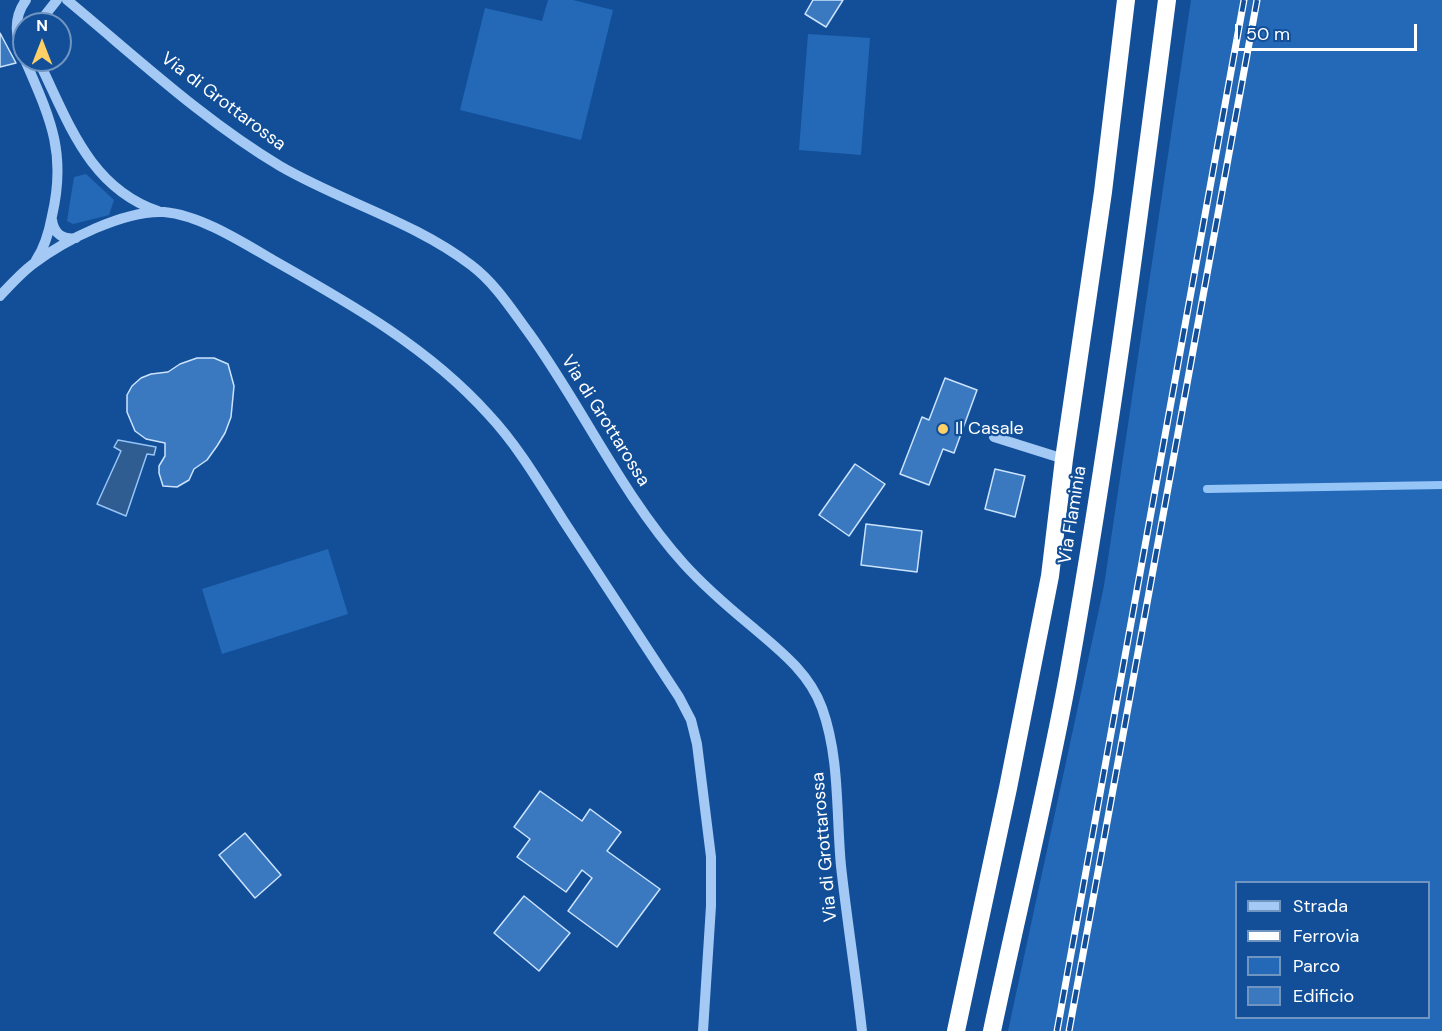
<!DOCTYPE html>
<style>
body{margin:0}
#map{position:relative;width:1442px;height:1031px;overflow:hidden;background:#124f98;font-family:"DM Sans",sans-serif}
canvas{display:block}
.legend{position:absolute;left:1235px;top:881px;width:195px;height:138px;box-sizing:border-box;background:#124f98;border:2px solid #7195c1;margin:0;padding:8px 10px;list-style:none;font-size:18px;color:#fff}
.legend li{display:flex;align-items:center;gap:12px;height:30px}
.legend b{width:30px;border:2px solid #7195c1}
.north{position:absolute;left:12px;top:12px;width:60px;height:60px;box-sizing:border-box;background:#124f98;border:2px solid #7195c1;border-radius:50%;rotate:0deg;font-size:16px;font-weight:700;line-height:24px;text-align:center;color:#fff}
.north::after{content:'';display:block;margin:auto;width:21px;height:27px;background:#ffd066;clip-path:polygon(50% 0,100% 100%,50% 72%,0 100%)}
.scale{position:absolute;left:1235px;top:24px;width:182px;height:27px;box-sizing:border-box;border:3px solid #fff;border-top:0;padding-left:8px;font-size:18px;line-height:21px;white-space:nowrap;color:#fff;-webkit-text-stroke:4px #124f98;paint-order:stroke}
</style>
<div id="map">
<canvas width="1442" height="1031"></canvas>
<ul class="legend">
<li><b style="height:8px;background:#a3c9f4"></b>Strada</li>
<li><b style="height:8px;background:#fff"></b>Ferrovia</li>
<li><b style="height:16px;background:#2469b7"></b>Parco</li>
<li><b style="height:16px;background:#3a78c0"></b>Edificio</li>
</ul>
<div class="north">N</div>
<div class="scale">50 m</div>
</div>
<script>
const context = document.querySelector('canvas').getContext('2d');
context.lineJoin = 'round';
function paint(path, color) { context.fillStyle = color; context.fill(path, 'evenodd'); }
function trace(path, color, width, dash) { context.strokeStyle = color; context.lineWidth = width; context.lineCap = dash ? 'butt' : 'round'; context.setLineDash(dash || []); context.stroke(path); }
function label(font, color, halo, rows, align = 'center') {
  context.font = font + ' "DM Sans",sans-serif'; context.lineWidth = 4.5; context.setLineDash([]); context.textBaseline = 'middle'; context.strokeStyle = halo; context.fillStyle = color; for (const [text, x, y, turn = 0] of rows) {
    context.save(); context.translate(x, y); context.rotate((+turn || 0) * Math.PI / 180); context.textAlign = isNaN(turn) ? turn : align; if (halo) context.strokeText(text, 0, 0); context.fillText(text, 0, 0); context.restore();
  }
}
paint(new Path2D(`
 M548,0H573L613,10L581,140L460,110L485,8L542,21Z
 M1191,0H1442V1031H1008L1104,586ZM1236,882H1428V1018H1236Z
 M808,34L870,38L861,155L799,150Z
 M86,174L114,200L109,215L73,224L67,221L74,177Z
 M328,549L348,614L222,654L202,589Z`), '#2469b7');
const water = new Path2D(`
 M118,440L156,447L154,455L147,454L126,516L97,504L121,451L114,447Z`);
paint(water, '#2f5c91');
trace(water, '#95c4f7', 1.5);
trace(new Path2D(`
 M1207,489L1442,485`), '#95c4f7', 8);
const building = new Path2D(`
 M813,0H843L826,27L805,14Z
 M0,33L16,63L0,67Z
 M197,358H214L228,364L234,386L231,417L225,433L217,446L207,460L194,469L189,480L177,487L163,486L159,473V466L165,456V443L146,439L135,431L127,412V395L132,386L141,378L151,374L168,372L180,364Z
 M945,378L977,390L954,453L943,449L929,485L900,474L922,417L929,420Z
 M855,464L885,484L849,536L819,515Z
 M995,469L1025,476L1015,517L985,509Z
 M866,524L922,531L917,572L861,565Z
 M540,791L582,821L590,809L621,832L607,851L660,889L617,947L568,911L592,878L582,870L566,892L517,857L530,839L514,827Z
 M245,833L281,875L255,898L219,855Z
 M524,896L570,933L539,971L494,933Z`);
paint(building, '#3a78c0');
trace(building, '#cbe3fd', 1.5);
trace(new Path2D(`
 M67,0C136,57 203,120 280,166C342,202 413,221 471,265C495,283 512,310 529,333C583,408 622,495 684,564C704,586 727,606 750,625C778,649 809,672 822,708C840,758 836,813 841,866C847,921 856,976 862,1031
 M38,24L57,0
 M24,58C16,38 12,19 26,0
 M25,60C50,118 67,152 52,216C49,232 45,247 36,260
 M38,60C68,120 88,187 158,211
 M52,220C54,234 63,240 76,238
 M0,296C11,284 21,273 33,264C65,240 124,210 164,212C200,215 242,242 273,260C351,304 429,348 489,415C518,446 540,484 563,520C602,579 641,638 679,697L691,720L697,744L711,857V906L703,1031
 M994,437L1064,459`), '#a3c9f4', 10);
trace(new Path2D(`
 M956,1031L1008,788L1050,576L1064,459L1103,192L1126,0
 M992,1031C1017,913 1046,795 1068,676C1108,452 1138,226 1167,0`), '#fff', 18);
const rail = new Path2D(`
 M1057,1031L1244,0
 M1069,1031L1257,0`);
trace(rail, '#fff', 7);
trace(rail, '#124f98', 4.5, [14]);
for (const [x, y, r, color] of [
 [943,429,6,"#ffd066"]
]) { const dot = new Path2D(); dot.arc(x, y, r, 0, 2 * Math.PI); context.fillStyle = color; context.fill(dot); trace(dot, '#124f98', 2); }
label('18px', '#fff', '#124f98', [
 ["Via di Grottarossa",223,102,37],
 ["Via di Grottarossa",605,421,58],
 ["Via Flaminia",1073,515,-81],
 ["Via di Grottarossa",825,847,-95]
]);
label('18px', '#fff', '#124f98', [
 ["Il Casale",955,429]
], 'left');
</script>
